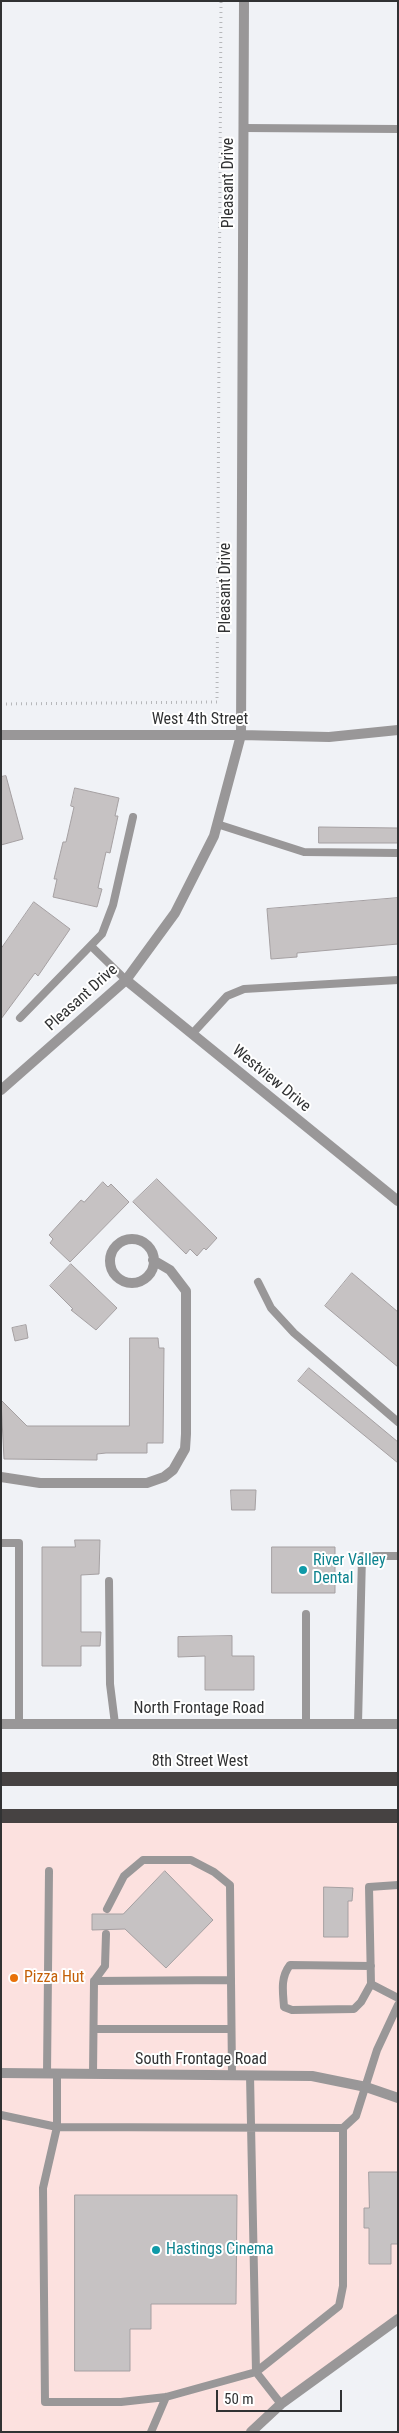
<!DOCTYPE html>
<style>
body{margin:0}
#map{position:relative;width:399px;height:2433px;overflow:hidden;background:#f0f2f6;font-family:"Roboto Condensed",sans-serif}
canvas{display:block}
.frame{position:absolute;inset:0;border:2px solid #313233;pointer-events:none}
.scale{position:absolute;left:216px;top:2390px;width:126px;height:22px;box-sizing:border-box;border:2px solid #313233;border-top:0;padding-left:6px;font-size:15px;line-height:18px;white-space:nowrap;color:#313233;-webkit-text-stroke:4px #fff;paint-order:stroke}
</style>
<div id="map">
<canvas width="399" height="2433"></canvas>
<div class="frame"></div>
<div class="scale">50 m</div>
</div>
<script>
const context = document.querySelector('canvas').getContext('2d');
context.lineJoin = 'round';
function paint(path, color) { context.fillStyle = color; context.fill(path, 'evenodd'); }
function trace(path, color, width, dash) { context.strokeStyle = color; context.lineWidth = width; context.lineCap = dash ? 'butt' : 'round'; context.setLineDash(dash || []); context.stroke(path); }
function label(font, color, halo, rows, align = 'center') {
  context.font = font + ' "Roboto Condensed",sans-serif'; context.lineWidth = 4; context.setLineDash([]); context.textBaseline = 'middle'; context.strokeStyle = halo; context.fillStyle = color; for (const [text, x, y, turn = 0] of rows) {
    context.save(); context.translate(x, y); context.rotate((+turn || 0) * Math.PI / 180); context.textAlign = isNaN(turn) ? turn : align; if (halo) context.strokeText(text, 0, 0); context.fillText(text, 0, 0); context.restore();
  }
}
paint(new Path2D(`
 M1,1816H398V2319L251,2432H1Z`), '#fce1df');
const building = new Path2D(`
 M6,776L23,839L1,845V777Z
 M75,788L119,798L115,816H118L110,853L106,852L98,888L102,889L97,907L53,897L57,879H54L63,842H66L74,807L71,806Z
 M319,827L398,828V843H319Z
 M398,898V944L297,953V957L271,959L267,909Z
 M34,902L70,929L38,976L35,973L1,1019V949Z
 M157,1179L217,1238L206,1250L204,1248L197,1256L190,1249L186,1254L133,1202Z
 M103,1182L108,1187L111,1184L129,1202L70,1262L50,1243L53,1239L49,1235L81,1200L84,1202Z
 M71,1264L117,1308L96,1330L71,1310L73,1309L50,1286Z
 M352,1273L398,1312V1367L325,1306Z
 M26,1325L28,1338L15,1341L12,1328Z
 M130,1338H158L159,1348H164L163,1443H147V1453H106L97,1454V1460L4,1459L1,1400L27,1426H129Z
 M309,1368L398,1442V1463L298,1381Z
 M231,1490H256L255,1510H232Z
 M75,1540H100L99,1574L81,1575V1632H101L100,1646H81V1666H42V1547H75Z
 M272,1547H335V1593H272Z
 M232,1636V1656H254V1690H205V1656L178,1657V1637Z
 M165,1871L213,1920L166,1968L125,1929L92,1930V1914H123Z
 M324,1887L353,1888L352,1901H348V1937H324Z
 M369,2172H398V2244H391V2264H369V2228H364V2208H369Z
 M75,2195H237L236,2304H151V2329H130V2371H75Z`);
paint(building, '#c6c2c3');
trace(building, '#a5a0a2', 1);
trace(new Path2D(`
 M1,704L217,702L221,1`), '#b7b8bb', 3, [1, 4]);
trace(new Path2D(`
 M244,128L398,129
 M217,824L304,852L398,853
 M91,946L126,980
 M20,1018L102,934L113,905L133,817
 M192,1034L227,996L244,989L398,980
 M258,1282L271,1308L294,1333L398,1422
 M1,1543H19V1724
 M109,1581L110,1684L115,1724
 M306,1724V1614
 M358,1724L362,1556H398
 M398,1885L369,1887L371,1984L398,1998
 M107,1909L124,1876L143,1860H191L214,1872L230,1885L232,2075
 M371,1966L290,1965C280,1978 283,1992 284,2007L292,2010L354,2009L361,2002L371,1984
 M94,1981L231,1980
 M94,2029H231
 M57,2073V2127L43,2188L45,2402H121L166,2397L256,2372L339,2306L343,2286V2128L356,2116L377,2050L398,2005
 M47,2074L49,1871
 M93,2074L94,1981L105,1966L106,1934
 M250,2075L256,2372L281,2404
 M1,2115L57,2127L343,2128
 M151,2432L166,2397`), '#999798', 8);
trace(new Path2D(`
 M126,980L398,1201
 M110 1261a22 22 0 1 1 44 0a22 22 0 1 1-44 0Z
 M1,1477L40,1483H147L164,1477L173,1470L185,1449L186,1434V1291L170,1270L153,1260
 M1,1724H398
 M1,2073L312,2076L366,2087L398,2098
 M251,2432L281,2404L398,2319`), '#999798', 10);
trace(new Path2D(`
 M1,735H241L329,737L398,730
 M1,1090L126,980L175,913L214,836L241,735L244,1`), '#999798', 10);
trace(new Path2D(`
 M1,1779H398
 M1,1816H398`), '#464242', 14);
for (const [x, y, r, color] of [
 [303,1570,5,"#0f9aa8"],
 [14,1978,5,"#e8710a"],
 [156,2250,5,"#0f9aa8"]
]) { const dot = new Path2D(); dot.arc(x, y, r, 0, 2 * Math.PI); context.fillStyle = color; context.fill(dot); trace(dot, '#fff', 2); }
label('16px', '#313233', '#fff', [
 ["Pleasant Drive",229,183,-90],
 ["Pleasant Drive",226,588,-90],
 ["West 4th Street",200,720],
 ["Pleasant Drive",82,998,-42],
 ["Westview Drive",271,1079,39],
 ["North Frontage Road",199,1709],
 ["8th Street West",200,1762],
 ["South Frontage Road",201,2060]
]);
label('16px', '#0d838f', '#fff', [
 ["River Valley",313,1561],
 ["Dental",313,1579],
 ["Hastings Cinema",166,2250]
], 'left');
label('16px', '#c56008', '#fff', [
 ["Pizza Hut",24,1978]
], 'left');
</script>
